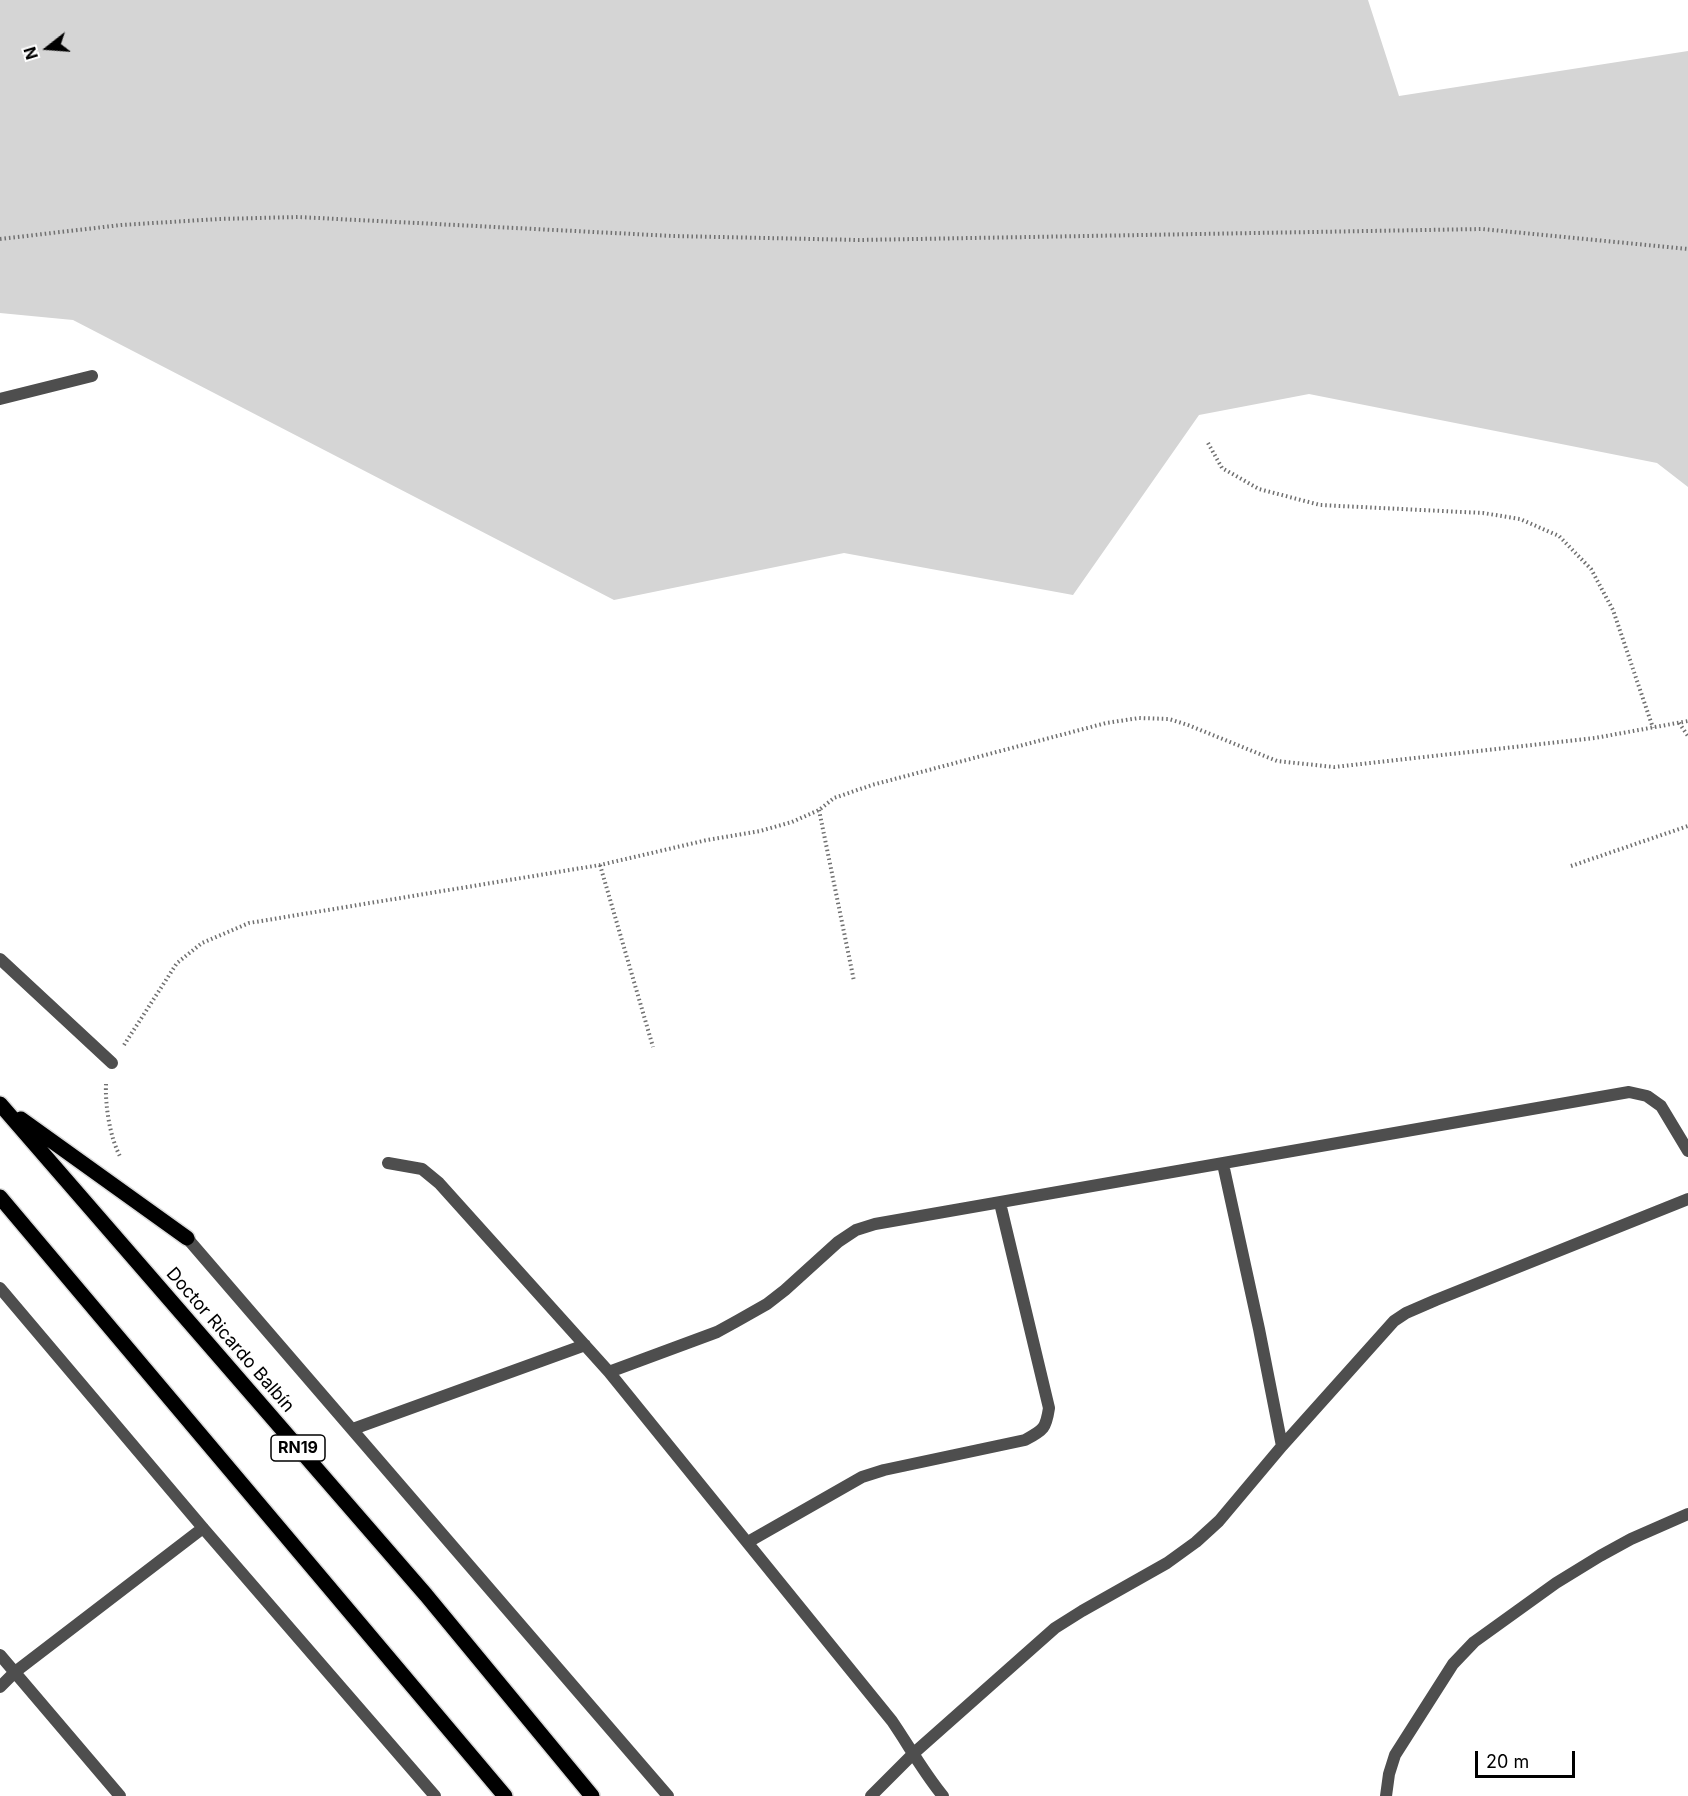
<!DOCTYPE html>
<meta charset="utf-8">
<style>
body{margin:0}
#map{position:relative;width:1688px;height:1796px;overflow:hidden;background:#fff;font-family:Inter,sans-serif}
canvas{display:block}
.north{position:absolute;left:18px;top:18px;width:60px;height:60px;-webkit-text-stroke:4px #fff;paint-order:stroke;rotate:253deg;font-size:16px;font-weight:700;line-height:24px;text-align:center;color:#000}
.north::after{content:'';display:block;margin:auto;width:21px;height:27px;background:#000;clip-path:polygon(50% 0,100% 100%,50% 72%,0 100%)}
.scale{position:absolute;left:1475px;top:1751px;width:100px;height:27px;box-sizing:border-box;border:3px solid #000;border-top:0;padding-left:8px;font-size:18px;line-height:21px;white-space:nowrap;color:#000;-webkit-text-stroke:4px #fff;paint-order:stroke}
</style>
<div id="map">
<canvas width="1688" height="1796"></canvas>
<div class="north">N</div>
<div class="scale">20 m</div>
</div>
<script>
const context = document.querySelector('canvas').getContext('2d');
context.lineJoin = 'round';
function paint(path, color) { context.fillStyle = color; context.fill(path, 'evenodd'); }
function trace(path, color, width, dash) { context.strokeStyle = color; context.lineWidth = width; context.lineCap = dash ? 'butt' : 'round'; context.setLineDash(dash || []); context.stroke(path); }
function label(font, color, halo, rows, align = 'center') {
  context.font = font + ' Inter,sans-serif'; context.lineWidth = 5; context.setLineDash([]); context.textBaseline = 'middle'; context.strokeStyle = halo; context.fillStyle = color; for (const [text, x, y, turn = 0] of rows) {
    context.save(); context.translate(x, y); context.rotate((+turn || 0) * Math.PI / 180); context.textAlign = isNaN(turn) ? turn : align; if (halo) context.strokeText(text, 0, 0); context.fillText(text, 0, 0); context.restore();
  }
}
paint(new Path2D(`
 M0,0H1368L1399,96L1688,51V487L1657,463L1309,394L1199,415L1073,595L844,553L614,600L73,320L0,313Z`), '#d5d5d5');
const primary = new Path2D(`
 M0,1104L426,1595L592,1796
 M21,1119L187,1238
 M0,1197L505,1796`);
trace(primary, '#dbdbdb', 18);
trace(new Path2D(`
 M0,239L121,225L219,219L298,217L673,236L859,240L1482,229L1688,249
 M1208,443L1222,468L1259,489L1320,505L1483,513L1520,519L1559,536L1591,569L1613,610L1653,728
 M1679,723L1688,736
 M819,810L854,981
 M600,865L653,1047
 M1571,866L1688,826
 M124,1045L177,963L202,943L249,923L600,865L707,840L760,831L792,822L819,810L834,798L872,785L1106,723L1139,718L1169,719L1188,725L1277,761L1334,767L1595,738L1688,721
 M106,1084C105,1105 110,1139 121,1158`), '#707070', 4, [1.5, 3]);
trace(new Path2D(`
 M0,399L92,376
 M0,959L112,1063
 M388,1163L422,1169L439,1183L609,1372L892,1721C909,1746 924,1773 943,1796
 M1223,1164L1259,1329L1282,1446
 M187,1238L668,1796
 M0,1288L203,1528L435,1796
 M609,1372L717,1332L737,1321L767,1304L785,1290L838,1242L856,1230L875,1224L1629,1092L1647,1096L1661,1106L1688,1151
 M353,1429L585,1345
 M748,1542L862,1477L884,1470L1025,1440C1044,1430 1046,1428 1049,1408L1000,1203
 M0,1655L120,1796
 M0,1687L15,1672L203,1528
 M871,1796L914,1753L1055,1628L1082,1611L1167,1563L1196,1542L1219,1521L1282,1446L1394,1321L1406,1313L1436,1300L1688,1199
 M1386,1796L1389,1774L1395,1755L1453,1664L1474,1642L1556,1583L1600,1556L1631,1539L1688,1514`), '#4e4e4e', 12);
trace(primary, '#000', 15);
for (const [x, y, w] of [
 [298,1448,54]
]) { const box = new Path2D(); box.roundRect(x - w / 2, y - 13, w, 26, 4.5); context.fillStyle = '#fff'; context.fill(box); trace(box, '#000', 1.5); }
label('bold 16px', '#000', null, [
 ["RN19",298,1448]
]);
label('18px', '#000', '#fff', [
 ["Doctor Ricardo Balbín",230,1340,49]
]);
</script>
